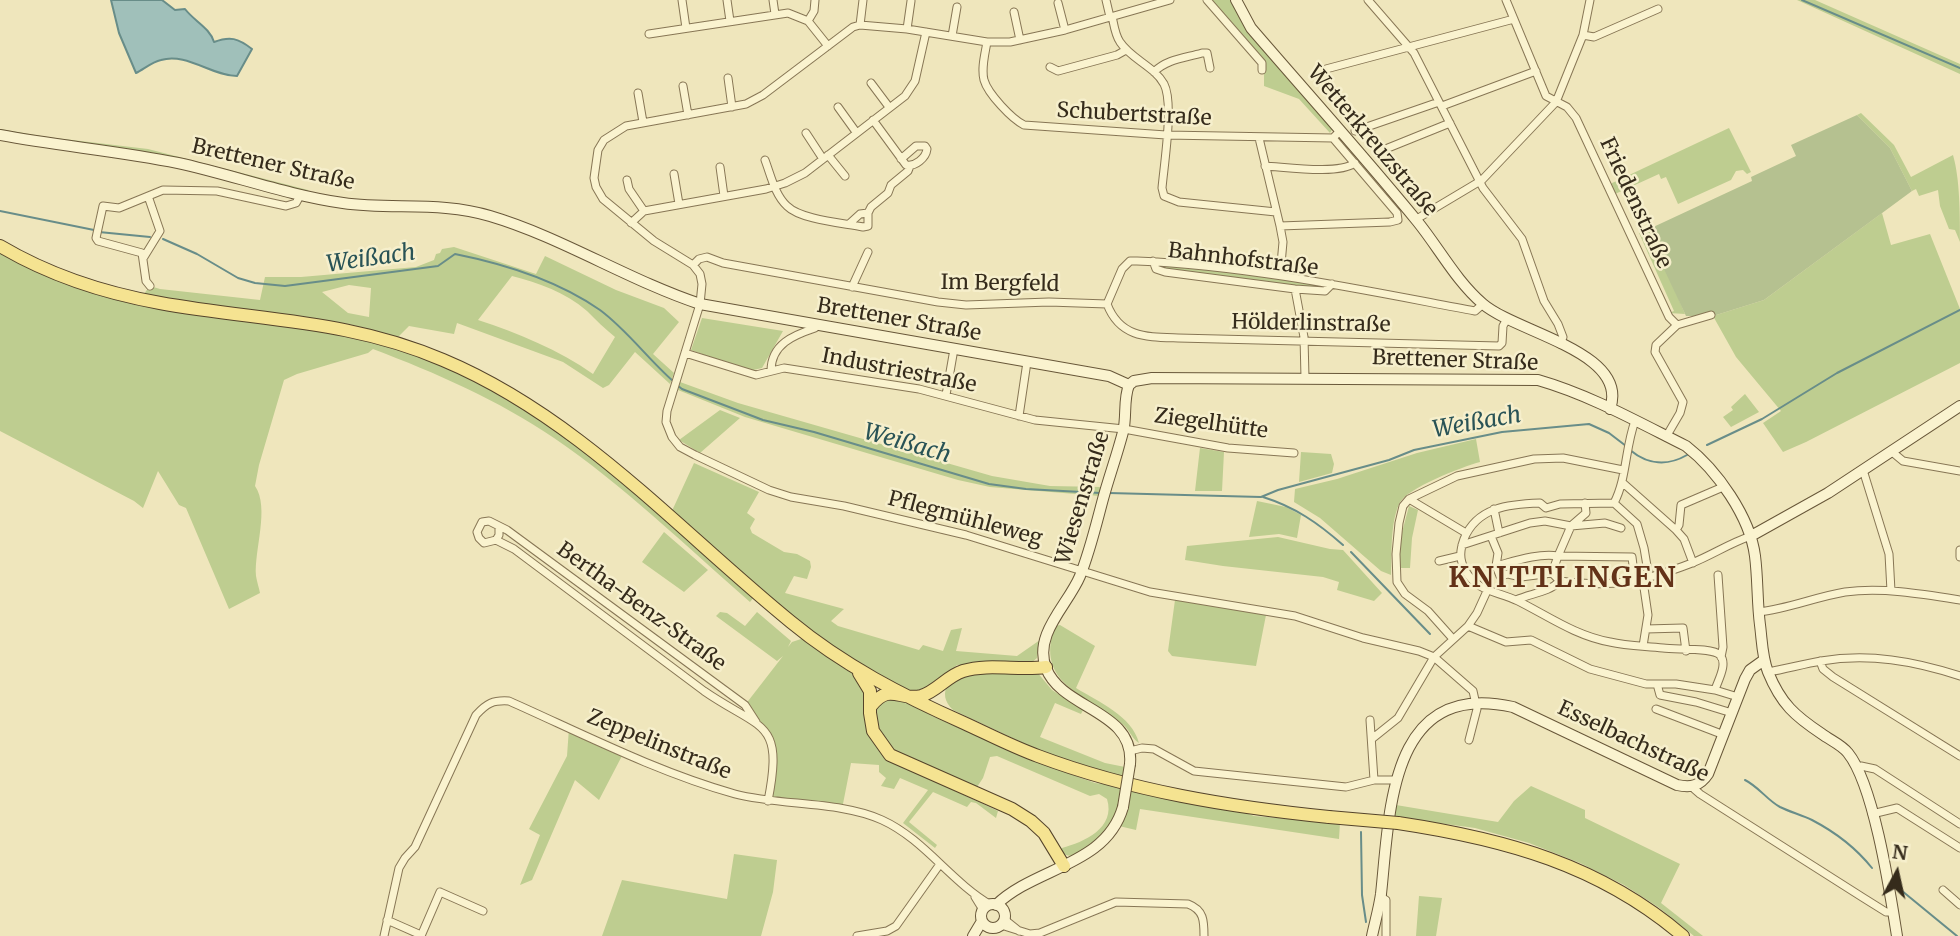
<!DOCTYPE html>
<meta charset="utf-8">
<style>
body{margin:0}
#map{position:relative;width:1960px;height:936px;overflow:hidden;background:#efe6bc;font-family:Merriweather,serif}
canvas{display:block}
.north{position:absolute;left:1862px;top:838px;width:70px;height:70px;-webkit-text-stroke:5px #f6efcc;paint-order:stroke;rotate:8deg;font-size:19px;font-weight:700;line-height:28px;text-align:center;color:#352b1b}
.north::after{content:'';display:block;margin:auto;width:24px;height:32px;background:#352b1b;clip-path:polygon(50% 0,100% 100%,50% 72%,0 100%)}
</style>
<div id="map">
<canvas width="1960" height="936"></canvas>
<div class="north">N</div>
</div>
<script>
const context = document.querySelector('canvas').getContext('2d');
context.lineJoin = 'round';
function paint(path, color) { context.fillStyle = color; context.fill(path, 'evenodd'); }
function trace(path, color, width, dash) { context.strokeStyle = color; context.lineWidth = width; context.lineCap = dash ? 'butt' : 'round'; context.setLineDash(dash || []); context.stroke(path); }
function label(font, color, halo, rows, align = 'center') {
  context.font = font + ' Merriweather,serif'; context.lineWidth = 5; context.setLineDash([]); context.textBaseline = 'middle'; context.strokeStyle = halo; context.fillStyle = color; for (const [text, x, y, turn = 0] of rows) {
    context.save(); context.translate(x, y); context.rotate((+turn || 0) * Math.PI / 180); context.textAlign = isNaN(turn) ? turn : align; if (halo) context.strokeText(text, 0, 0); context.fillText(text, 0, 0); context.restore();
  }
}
paint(new Path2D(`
 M1210,0H1230L1241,21L1333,128L1330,133L1299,99L1264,86V62Z
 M1797,0H1815L1960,64V74Z
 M1861,113L1894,145L1911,177L1953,155C1960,179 1960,215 1960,242L1955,230L1949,229L1940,206L1938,190L1919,196L1916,189L1912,191L1890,148L1857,115Z
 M1729,128L1751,172L1747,174L1743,170L1736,171L1731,180L1678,204L1666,177L1661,179L1659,174L1615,194L1610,184Z
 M0,129L47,137L148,149L308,190L309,192L0,131Z
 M1882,213L1891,245L1930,234L1960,309V363L1806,442L1783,452L1763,423L1781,411L1736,357L1713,316L1764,300Z
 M1649,229L1685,314L1669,313L1674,311L1639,233Z
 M454,247L536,274L545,256L616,290L664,308L679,322L653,354L674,373L670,384L635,352L609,385L603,388L563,362L457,323L454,334L409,326L397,338L353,325L259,311L395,346L479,381L573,440L754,597L750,602C687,547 623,485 554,438C498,400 436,373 373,349L368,353L297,374L284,380L259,465L255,486C270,508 254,550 256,576C257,582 259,588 260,593L229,609L186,508L179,505L158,471L143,508L134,501L0,431V252L30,263L143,295L150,286L160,289L260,300L265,277H301L416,267L434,260L436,254L440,253L442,249ZM512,276C539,283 565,292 587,311C596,320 605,329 615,337L593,374C559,350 518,333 478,320ZM349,285L371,288L369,317L348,313L322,292Z
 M1162,265L1221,270L1322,286V289L1162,268Z
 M702,318L783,331L762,368L749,371L691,350Z
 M680,382L738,403L992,476L1050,486L1102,487L1100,496L990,487L958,480L745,417L678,390Z
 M1745,394L1759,412L1731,427L1723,417L1733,410L1731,407Z
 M720,410L740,418L700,453L679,440Z
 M1476,439L1480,462C1462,467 1406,488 1399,504C1390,525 1392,553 1391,575L1381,571L1320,518L1294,502L1295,489L1337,479L1417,453Z
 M1200,448L1224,452L1222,491H1195Z
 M1301,452L1331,454L1334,464L1332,473L1299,482Z
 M694,463L759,492L747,513L755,519L750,528L752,533L784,552L797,554L810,561L811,567L807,579L794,576L785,593L844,609L831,621L838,626L919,650L923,645L943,651L951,630L962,628L956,651L1017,656L1040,640L1037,658L1031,663L957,665L925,692L910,693L854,661L799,622L671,513Z
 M1257,501L1286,507L1301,515L1297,538L1279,534L1249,537Z
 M1409,506L1418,510L1412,538L1410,568H1399L1400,540Z
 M664,532L708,570L684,592L642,562Z
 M1278,537L1330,549L1343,550L1382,593L1374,601L1337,590L1339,582L1323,577L1223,566L1185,560L1187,546Z
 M1175,600L1266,615L1256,666L1172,656L1168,651Z
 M720,612L727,613L745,626L757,612L791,641L788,647L792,642L804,638L838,660L864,684L867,713L893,762L998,811L996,818L976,803L971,802L967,807L933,792L909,822L937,845L935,848L903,823L928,790L900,778L894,789L881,786L886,778L879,772V765L851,763L842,809L768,801L774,754L745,705L783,656L777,661L716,616Z
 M1060,625L1095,646L1076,688C1099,702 1132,716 1139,743C1131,738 1129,728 1121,723C1086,694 1034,684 1055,626Z
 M978,672H1037L1052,690L1083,710L1081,714L1055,703L1040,737L1105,763L1125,767L1123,777L1040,751L953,710C944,701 943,694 948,682Z
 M885,698L903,699L932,716L1032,760L1095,783L1121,786C1120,796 1120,809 1115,819C1107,834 1076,868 1060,851L1062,848C1084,842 1116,828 1107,799L1099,794L1090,796L997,756L990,757L983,778L977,787L892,753L880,738L874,709Z
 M569,728L624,752L599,800L575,780L532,880L520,885L540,835L529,829L567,756Z
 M1531,786L1585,810V818L1680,864L1661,903L1703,936H1694L1658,907L1624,885L1580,863L1529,843L1475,828L1394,817L1396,805L1498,822L1514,801Z
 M1132,789L1238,810L1254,816L1340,823L1339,839L1140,809L1136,830L1119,826Z
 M734,854L777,860L773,892L761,936H602L622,880L727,899Z
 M1419,896L1442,898L1436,936H1416Z`), '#becd90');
paint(new Path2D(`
 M1857,115L1890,148L1912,191L1764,300L1713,316H1686L1664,269L1649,229L1752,181L1751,177L1796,156L1791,145Z`), '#b5c190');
const water = new Path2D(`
 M111,0H162L175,10L185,9C194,21 210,28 214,42C230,36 238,38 252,49L237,76C212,76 186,52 161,60C152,62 144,69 136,73L119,33Z`);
paint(water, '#a0c0ba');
trace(water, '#688d89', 2);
trace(new Path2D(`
 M1802,0L1960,68
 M0,211L94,230
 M99,232L150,237
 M163,239L197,254L238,278L255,283L285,286L438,266L455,254C505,264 557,280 600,310C627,330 648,359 673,381
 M677,385L682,389L763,420L814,432L989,484L1026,489L1100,493
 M1707,445L1762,419L1837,373L1960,310
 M1630,450C1648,465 1668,466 1687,455
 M1109,493L1261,497L1278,490L1389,460L1414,450L1502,432L1589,424L1609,433L1626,446
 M1263,497C1295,507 1318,523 1343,545
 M1351,552L1430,634
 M1745,780C1759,787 1767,800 1780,807C1790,812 1802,815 1812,820C1835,832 1856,848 1872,868
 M1361,832L1362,895L1366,922
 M1896,886L1957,936`), '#688d89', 2);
const street = new Path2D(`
 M682,0L686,28
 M727,0L730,21
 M773,0L775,14
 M1106,0L1110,17
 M1170,0L1065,30L1010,42H987L907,29L860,25L853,27L763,95L746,104L626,126L604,140L598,150L594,178L596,187L603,199L654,241L693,265L700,274L702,284L700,304L667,411L666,422L672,437L680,447L695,455L769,490L791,497L844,506L966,535L1150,592L1295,616L1363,638L1419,651L1434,657L1473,691L1477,709L1469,740
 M1207,0L1262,63V70
 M1368,0L1414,53L1483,188L1522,239L1544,301L1558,324L1563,337L1560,344
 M1506,0L1546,96L1567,107L1576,118L1669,317L1677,325
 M1058,3L1065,30
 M1014,12L1020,40
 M1112,16C1114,25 1115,35 1120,42C1131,59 1154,66 1164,84C1174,103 1164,165 1162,188L1164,196L1179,202L1276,212
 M808,21L814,11L815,0
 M860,25L863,0
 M907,29L911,1
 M649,34L788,13L808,21L828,46
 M1583,35L1594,37L1658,9
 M952,36L957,7
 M987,42C985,54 981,68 984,80C988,94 1012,119 1024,125L1166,135L1333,138L1340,131
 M1050,67L1058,71L1117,55L1126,50
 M1326,69L1514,19
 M1154,72C1167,59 1185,58 1202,53H1207L1210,68
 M728,78L732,107
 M871,83L889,107
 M683,86L688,115
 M638,93L643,122
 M1442,106L1536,71
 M838,107L856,132
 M873,120L906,165C915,167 926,158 927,149L925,146H916L901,159
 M1355,131L1439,102
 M806,133L823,159
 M1259,138L1280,226L1283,242L1280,275
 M1388,148L1450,123
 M828,155L845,176
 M765,160C771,176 775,195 787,206C801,220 844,223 863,227L868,226V213L860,214L849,224
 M1265,166C1286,167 1338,175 1355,163
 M720,167L724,196
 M674,174L679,204
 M627,180L629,189L644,211
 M868,213L871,207L888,193L891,185L908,171L910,166
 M1415,220L1482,180L1556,102L1583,35L1590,0
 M631,223L644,211L766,189L785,183L805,173L905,96L915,81L926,32
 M1280,226L1390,222L1398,220L1397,213L1333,138
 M144,257L160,231L148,196
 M1153,261L1156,269L1165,272L1295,289L1325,291L1332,284
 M693,265L699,259L707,257L723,263L938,302L966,305L1049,302L1107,304
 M150,286L146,281L142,253L98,241L96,238L103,206L119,208L163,190L217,191L286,206L296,203L301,194
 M852,287L868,252
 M1295,289L1304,337L1305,378
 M1107,304C1120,338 1147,337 1178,338L1499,346L1502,343L1503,326L1507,319
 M1107,304L1122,269L1130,261H1137C1251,266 1363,290 1475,311L1483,304
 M685,353L756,375L784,368L919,389L1035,420L1124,429L1228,448L1294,453
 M771,371C771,344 794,335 815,328L816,325
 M946,395L954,349
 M1019,416L1027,362
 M1635,421C1625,448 1627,478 1614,503L1560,504L1546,508L1540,503C1509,504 1477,507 1464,539C1460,550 1459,559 1465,570C1477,592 1497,591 1518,601C1548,616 1576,636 1610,642C1627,646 1645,646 1663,648C1675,650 1712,647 1720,655C1728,664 1718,680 1715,690
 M1666,437L1680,413L1683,402L1655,352L1656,345L1677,325L1711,315
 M1891,451L1903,461L1960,471
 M1863,470L1889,554L1891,591
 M1623,483L1676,530
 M1409,499L1466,533
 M1614,503L1637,524L1644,548L1649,578
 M1494,509L1499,533
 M499,527V535L496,540L484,543L479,538L477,532L482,522L489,521L507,530L745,705L756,722
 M1621,528L1605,523L1571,526L1558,556L1632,557L1635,582
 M1491,536L1498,553L1496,566L1500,576L1508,574L1521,577L1552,573
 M496,540L514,549L704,691C762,731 784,719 768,801
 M1462,545L1530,523L1545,521L1571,526L1586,513L1585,503
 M1960,550V557
 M1439,561L1460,556
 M1693,563L1684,539L1676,530L1679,525L1681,505L1723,487
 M1496,566C1515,561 1538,553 1558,556L1552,573L1560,581
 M1718,575L1723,647L1721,657
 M1643,581L1648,615L1643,646
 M1516,600C1531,593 1548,593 1560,581C1613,588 1643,582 1692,563C1712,555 1730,543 1751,536
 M1758,612C1788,609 1815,597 1845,592C1882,587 1923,594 1960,600
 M1468,626L1506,642L1531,640L1590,669L1646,684H1676L1715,690L1738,697
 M1646,629L1683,628L1686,651
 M1453,639L1428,611L1405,594L1397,582L1396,554L1399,523L1403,506L1409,499L1457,476L1534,459L1563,458L1623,470
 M1820,661L1823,669L1833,677L1960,756
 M1768,672C1786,669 1803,664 1821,661C1869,653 1914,661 1960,676
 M1657,684L1660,695L1696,702L1732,713
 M1656,709L1724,735
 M1370,720L1374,780
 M1373,738L1398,718L1434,657L1468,626L1477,613L1487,591
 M1130,751L1142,748L1154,749L1194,771L1346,787L1374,780H1396
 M1857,768L1861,766L1875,769L1960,824
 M1692,787L1700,794L1862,897L1886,912H1893
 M1872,814L1897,808L1960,848
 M1943,890L1960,905
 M975,897L983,910
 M1381,897L1386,900V936
 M1004,919L1019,931
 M387,920L421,935
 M1001,925L1030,934L1040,933L1116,902L1188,904C1204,910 1204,921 1204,936
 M384,936L399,868L405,858L415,847L476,715C487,703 493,700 509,701C583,734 657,772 735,794C781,806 841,801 882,820C924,839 951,882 991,905
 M421,936L440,892L483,911
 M857,936L887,931L896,926L940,864`);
const secondary = new Path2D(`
 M1236,0L1251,28C1306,92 1363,155 1417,221C1439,248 1456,281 1483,304C1517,333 1630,352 1610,409
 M0,135C59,146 119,151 178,163C233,175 287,195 343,203C391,210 442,201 490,216C561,237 628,280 700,304L1109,376L1129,385
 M1129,385L1134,381L1152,378L1538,380C1590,395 1638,422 1686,446C1717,470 1750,517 1755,556C1758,579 1757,602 1760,625C1762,640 1762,657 1768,672C1781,704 1795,716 1822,734C1830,740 1842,745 1848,753C1874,785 1890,892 1897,936
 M1129,385C1123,400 1127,417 1123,432C1117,455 1109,477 1103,499C1096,525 1090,551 1080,576C1068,605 1033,634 1046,668C1062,710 1135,710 1130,764
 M1751,536L1828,493L1960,406
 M981 916a12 12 0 1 1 24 0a12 12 0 1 1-24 0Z
 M996,905C1035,867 1106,866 1123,807
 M973,936L982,921
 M1372,936C1375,922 1379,908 1381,894C1390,811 1389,679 1513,707L1677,785C1691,788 1700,786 1708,774L1745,679L1750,670L1764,660`);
const primary = new Path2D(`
 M0,246C49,275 104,293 160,303C259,321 348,319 443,360C579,417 679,531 791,622C843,665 903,696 964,723C988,734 1013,747 1038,756C1131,791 1230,807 1329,817
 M859,673L870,691V713L873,731L890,755L1012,809L1031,821L1044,833L1064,866
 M871,706C890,682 899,701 921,696C936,692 947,676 963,671C989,663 1019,671 1046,667
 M1398,823C1505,839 1600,865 1683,936`);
trace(street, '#877655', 9);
trace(secondary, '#685739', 12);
trace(primary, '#54432a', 14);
trace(street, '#faf3cf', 7);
trace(secondary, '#faf3cf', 10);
trace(primary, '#f5e391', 12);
const secondaryBridge = new Path2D(`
 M1123,807L1130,764`);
const primaryBridge = new Path2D(`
 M1329,817L1398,823`);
trace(secondaryBridge, '#685739', 12, []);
trace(primaryBridge, '#54432a', 14, []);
trace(secondaryBridge, '#faf3cf', 10);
trace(primaryBridge, '#f5e391', 12);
label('21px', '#352b1b', '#f6efcc', [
 ["Schubertstraße",1134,115,3],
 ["Wetterkreuzstraße",1372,141,50],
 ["Brettener Straße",273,165,13],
 ["Friedenstraße",1635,203,65],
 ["Bahnhofstraße",1243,260,7],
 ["Im Bergfeld",1000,284,1],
 ["Brettener Straße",899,320,10],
 ["Hölderlinstraße",1311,324,1],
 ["Brettener Straße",1455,361,2],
 ["Industriestraße",899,371,11],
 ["Ziegelhütte",1211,424,8],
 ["Wiesenstraße",1083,498,-73],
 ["Pflegmühleweg",965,519,15],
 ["Bertha-Benz-Straße",641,607,36],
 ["Esselbachstraße",1633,742,25],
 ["Zeppelinstraße",659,745,22]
]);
label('italic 23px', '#295356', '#f6efcc', [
 ["Weißach",371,259,-8],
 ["Weißach",1477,423,-10],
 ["Weißach",907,444,16]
]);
context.letterSpacing = '2px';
label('bold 28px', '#633218', '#f6efcc', [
 ["KNITTLINGEN",1563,579]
]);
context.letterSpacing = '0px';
</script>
